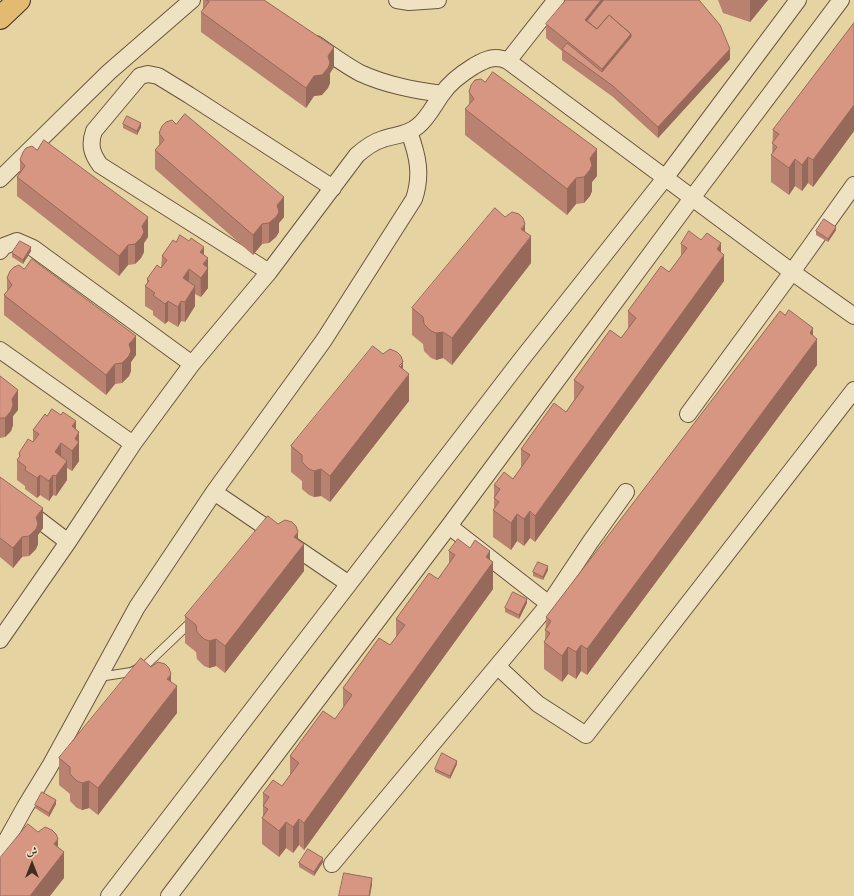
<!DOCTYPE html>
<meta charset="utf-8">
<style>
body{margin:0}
#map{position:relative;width:854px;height:896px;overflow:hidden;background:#e6d3a2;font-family:Alegreya,Amiri,serif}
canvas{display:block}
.north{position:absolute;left:12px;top:844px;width:40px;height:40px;-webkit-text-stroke:3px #efe2c3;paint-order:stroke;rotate:0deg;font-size:11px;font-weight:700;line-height:16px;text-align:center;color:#412d1d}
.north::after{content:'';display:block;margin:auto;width:14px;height:18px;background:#412d1d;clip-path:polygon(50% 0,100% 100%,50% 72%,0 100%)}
</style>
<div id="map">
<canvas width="854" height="896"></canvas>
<div class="north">ش</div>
</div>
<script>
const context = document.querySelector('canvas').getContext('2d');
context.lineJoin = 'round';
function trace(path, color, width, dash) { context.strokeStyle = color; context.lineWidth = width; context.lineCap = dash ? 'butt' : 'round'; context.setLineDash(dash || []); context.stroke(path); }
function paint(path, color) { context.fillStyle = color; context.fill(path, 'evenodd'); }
const service = new Path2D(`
 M99,677L131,672L147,664L193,620`);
const minor = new Path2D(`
 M397,0L409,2L438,0
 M316,44C330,54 345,65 360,73C386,85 414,90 442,94
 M508,61L556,0
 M0,179L109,72L192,0
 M0,251L4,246L17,241L33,248L192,364
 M269,272L100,165C92,154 89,145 94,131L140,76L148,74L158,76L189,95L333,188
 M0,350L133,444
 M688,414L792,272L854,185
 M0,490L68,542
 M214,492L349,584
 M449,526L549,604L591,541L626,492
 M0,640L68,542L133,444L192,364L269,272L357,155C365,148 373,142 383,139C395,135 408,135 418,126C428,118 434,105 442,94C450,82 461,74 474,66C486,59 495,55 508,61L792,272L854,316
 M497,666L538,704L586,735L854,390
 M0,852L25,807L50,766L137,607L214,492L324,340L414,199C422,175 418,156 409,132
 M332,864L549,604
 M109,896L521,360L665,178L798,0
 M169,896L449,526L692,198L841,0`);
const trunk = new Path2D(`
 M0,18L19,0`);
trace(service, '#6a563e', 10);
trace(minor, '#6a563e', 18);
trace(trunk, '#412d1d', 24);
trace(service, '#efe2c3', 8);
trace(minor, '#efe2c3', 16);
trace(trunk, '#e3ba71', 22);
paint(new Path2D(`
 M203,0H264L334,67L330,73V83L328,88L322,95L314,96L306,108L201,32V12L203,9Z
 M718,0H768L750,22L723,13Z
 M700,2L730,59L658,138L613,97L562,60V51L546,38V24Z
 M854,23V131L813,187L808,183L802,191L795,186L789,195L771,182V155L772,154L773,130Z
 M469,92L597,176L592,182V191L590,196L584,203L576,204L567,215L465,135V109L469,105Z
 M123,124L141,127L137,135L123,128Z
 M159,133L284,217L279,223V232L276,237L269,243L262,244L253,255L155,169V150L159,145Z
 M20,160L148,237L144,243V252L141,258L135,264L128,265L119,276L17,196V177L20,173Z
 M836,230L828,242L816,235V231Z
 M525,232L531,263L452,365L443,358L436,360L431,358L424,351L423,344L412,335V308Z
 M701,240L721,252L724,281L535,542L530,538L524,546L517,541L511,550L493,537V510L494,509V485L513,479L521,468V449L566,412L574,400V380L621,338L628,329V311L669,272L681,256V244Z
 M176,242L204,255L208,258V288L201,297L195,294V306L185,322L181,321L178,327L168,321L165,324L153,315V311L145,306V286L147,283V279L161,268L162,256Z
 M31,251L23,264L12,257V253Z
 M7,278L136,355L131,362V371L129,376L122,383L115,384L106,395L4,315V295L7,291Z
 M813,336L817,365L587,675L581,671L576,679L568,674L562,682L544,669V642L545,641L546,617Z
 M383,354L403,369L409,401L330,502L321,496L314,497L309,495L302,489V481L291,472V446Z
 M0,376L18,410L13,416V425L11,431L5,437L0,438Z
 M47,416L76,429L79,432V461L72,471L67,468V480L56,496L53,495L49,501L40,495L37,498L25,489V486L17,480V460L19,458V453L33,442V430Z
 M0,477L43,528L38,535V544L36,549L29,556L22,557L13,568L0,557Z
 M298,540L304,571L225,673L216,666L209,668L204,666L197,659L196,652L185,643V616Z
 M470,548L490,560L493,589L304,850L299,845L293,853L286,848L279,857L262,844V818L263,817V793L282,786L290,775V756L335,719L343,708V688L390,645L396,637V619L438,579L449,564V551Z
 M548,570L543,580L533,576V572Z
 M527,603L519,619L505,612V608Z
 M151,667L171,681L177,713L98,815L89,808L82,810L77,808L70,801V794L59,785V758Z
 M457,764L450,779L435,772V769Z
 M56,804L49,817L35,808V805Z
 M323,862L314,876L299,867V863Z`), '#b9816f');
paint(new Path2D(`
 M601,0H613L591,27L585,20Z
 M750,0H768L750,22Z
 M631,34V48L602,78V69Z
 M334,47V67L330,73V83L328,88L322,95L314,96L306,108V88Z
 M730,49V59L658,138V127Z
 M854,105V131L813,187V160Z
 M141,123V127L137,135V131Z
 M597,149V176L592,182V191L590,196L584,203V177L590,158Z
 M808,157V183L802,191V165Z
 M795,159V186L789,195V168Z
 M576,178V204L567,215V189Z
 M284,197V217L279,223V232L276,237L269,243V223L277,205Z
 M148,217V237L144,243V252L141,258L135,264V244L142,226Z
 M262,224V244L253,255V235Z
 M525,224V245L531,236V263L452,365V338Z
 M836,227V230L828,242V239Z
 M721,243V259L724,255V281L535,542V516Z
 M128,245V265L119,276V256Z
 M31,247V251L23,264V260Z
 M204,247V263L208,258V288L201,297L200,252Z
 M189,269V289L183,278Z
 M195,286V306L185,322V302Z
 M168,301V321L165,324V304Z
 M181,301V321L178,327V307Z
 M813,328V344L817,339V365L587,675V649Z
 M443,332V358L436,360V333Z
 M136,336V355L131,362V371L129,376L122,383V363L129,344Z
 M403,362V382L409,374V401L330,502V476Z
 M115,364V384L106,395V375Z
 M18,390V410L13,416V425L11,431L5,437V418L12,399Z
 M76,421V438L79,432V461L72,471V426Z
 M61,443V463L55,452Z
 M67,461V480L56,496V476Z
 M321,469V496L314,497V471Z
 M40,475V495L37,498V478Z
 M53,475V495L49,501V481Z
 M43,508V528L38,535V544L36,549L29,556V536L36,517Z
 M530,511V538L524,546V519Z
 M517,514V541L511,550V523Z
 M298,532V552L304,544V571L225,673V646L294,537Z
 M22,537V557L13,568V548Z
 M490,551V566L493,562V589L304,850V823Z
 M548,566V570L543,580V577Z
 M527,599V603L519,619V615Z
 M216,639V666L209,668V641Z
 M581,645V671L576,679V652Z
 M568,647V674L562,682V656Z
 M171,674V694L177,686V713L98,815V788Z
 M457,761V764L450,779V776Z
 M89,781V808L82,810V783Z
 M56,800V804L49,817V813Z
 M299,819V845L293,853V827Z
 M286,822V848L279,857V831Z
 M58,839V860L64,852V878L50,896H30L54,844Z
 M323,858V862L314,876V872Z
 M372,878V885L370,896H369Z`), '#96695a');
const building = new Path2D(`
 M207,0H264L334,47L328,56L330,63L328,68L322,75L314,76L306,88L201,12L209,2Z
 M566,0H601L585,20L597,29L609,15L631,34L602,69L546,24Z
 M604,0H699L720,25L730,49L658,127L613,86L562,49L567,43L602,72L631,37V34L609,15L597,29L587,21Z
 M854,23V105L813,160L808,157L802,165L795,159L789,168L771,155L777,147L772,143L779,134L773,130Z
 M493,72L597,149L590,158L592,165L590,170L584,177L576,178L567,189L465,109L474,99L469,92L471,85L475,80L481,79L485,82Z
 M185,114L284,197L277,205L279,212L276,217L269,223L262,224L253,235L155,150L164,140L159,133L162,126L166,122L172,120L176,124Z
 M127,116L141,123L137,131L123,124Z
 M44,140L148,217L142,226L144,232L141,238L135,244L128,245L119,256L17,177L25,166L20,160L23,152L26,148L32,146L37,150Z
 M495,208L505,217L512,212L519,214L523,218L525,224L521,229L531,236L452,338L443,332L436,333L431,331L424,324L423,317L412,308Z
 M824,219L836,227L828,239L816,231Z
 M689,231L701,240L707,233L721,243L717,249L724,255L535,516L530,511L524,519L517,514L511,523L493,510L499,502L494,498L500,489L494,485L504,472L513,479L530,455L521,449L554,403L566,412L584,387L574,380L610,330L621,338L636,318L628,311L661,266L669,272L687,248L681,244Z
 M180,235L189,241L191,238L204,247L200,252L208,258L203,264L208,268L201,278L189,269L183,278L195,286L185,302L181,301L178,307L168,301L165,304L153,295L155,293L145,286L149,281L147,279L157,265L161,268L167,260L162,256L173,240L176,242Z
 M20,241L31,247L23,260L12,253Z
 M32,259L136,336L129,344L131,351L129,356L122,363L115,364L106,375L4,295L12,285L7,278L10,271L14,267L19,265L24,269Z
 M789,310L813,328L810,333L817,339L587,649L581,645L576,652L568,647L562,656L544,642L550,633L545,630L551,621L546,617L780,311L785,315Z
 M373,346L383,354L390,349L397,352L401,356L403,362L399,366L409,374L330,476L321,469L314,471L309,469L302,462V455L291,446Z
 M0,376L18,390L12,399L13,405L11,411L5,418H0Z
 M52,409L61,415L63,412L76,421L72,426L79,432L75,439L79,442L72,451L61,443L55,452L67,461L56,476L53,475L49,481L40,475L37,478L25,470L26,467L17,460L20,456L19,453L28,439L33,442L39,434L33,430L45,414L47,416Z
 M0,477L43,508L36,517L38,524L36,529L29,536L22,537L13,548L0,538Z
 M268,516L278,524L285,520L292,522L296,526L298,532L294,537L304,544L225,646L216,639L209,641L204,639L197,632L196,625L185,616Z
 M458,539L470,548L475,540L490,551L486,557L493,562L304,823L299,819L293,827L286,822L279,831L262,818L268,809L263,806L269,797L263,793L273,780L282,786L299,763L290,756L323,711L335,719L352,695L343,688L379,638L390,645L405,625L396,619L429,573L438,579L455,555L449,551Z
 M538,562L548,566L543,577L533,572Z
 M513,592L527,599L519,615L505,608Z
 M141,658L151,667L158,662L165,664L169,668L171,674L167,679L177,686L98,788L89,781L82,783L77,781L70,774V767L59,758Z
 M442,753L457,761L450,776L435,769Z
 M42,792L56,800L49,813L35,805Z
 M28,824L38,832L45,827L52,830L56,834L58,839L54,844L64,852L30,896H0V858Z
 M308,849L323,858L314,872L299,863Z
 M344,873L372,878L369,896H339Z`);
paint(building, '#d79681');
trace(building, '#96695a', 1);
</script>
